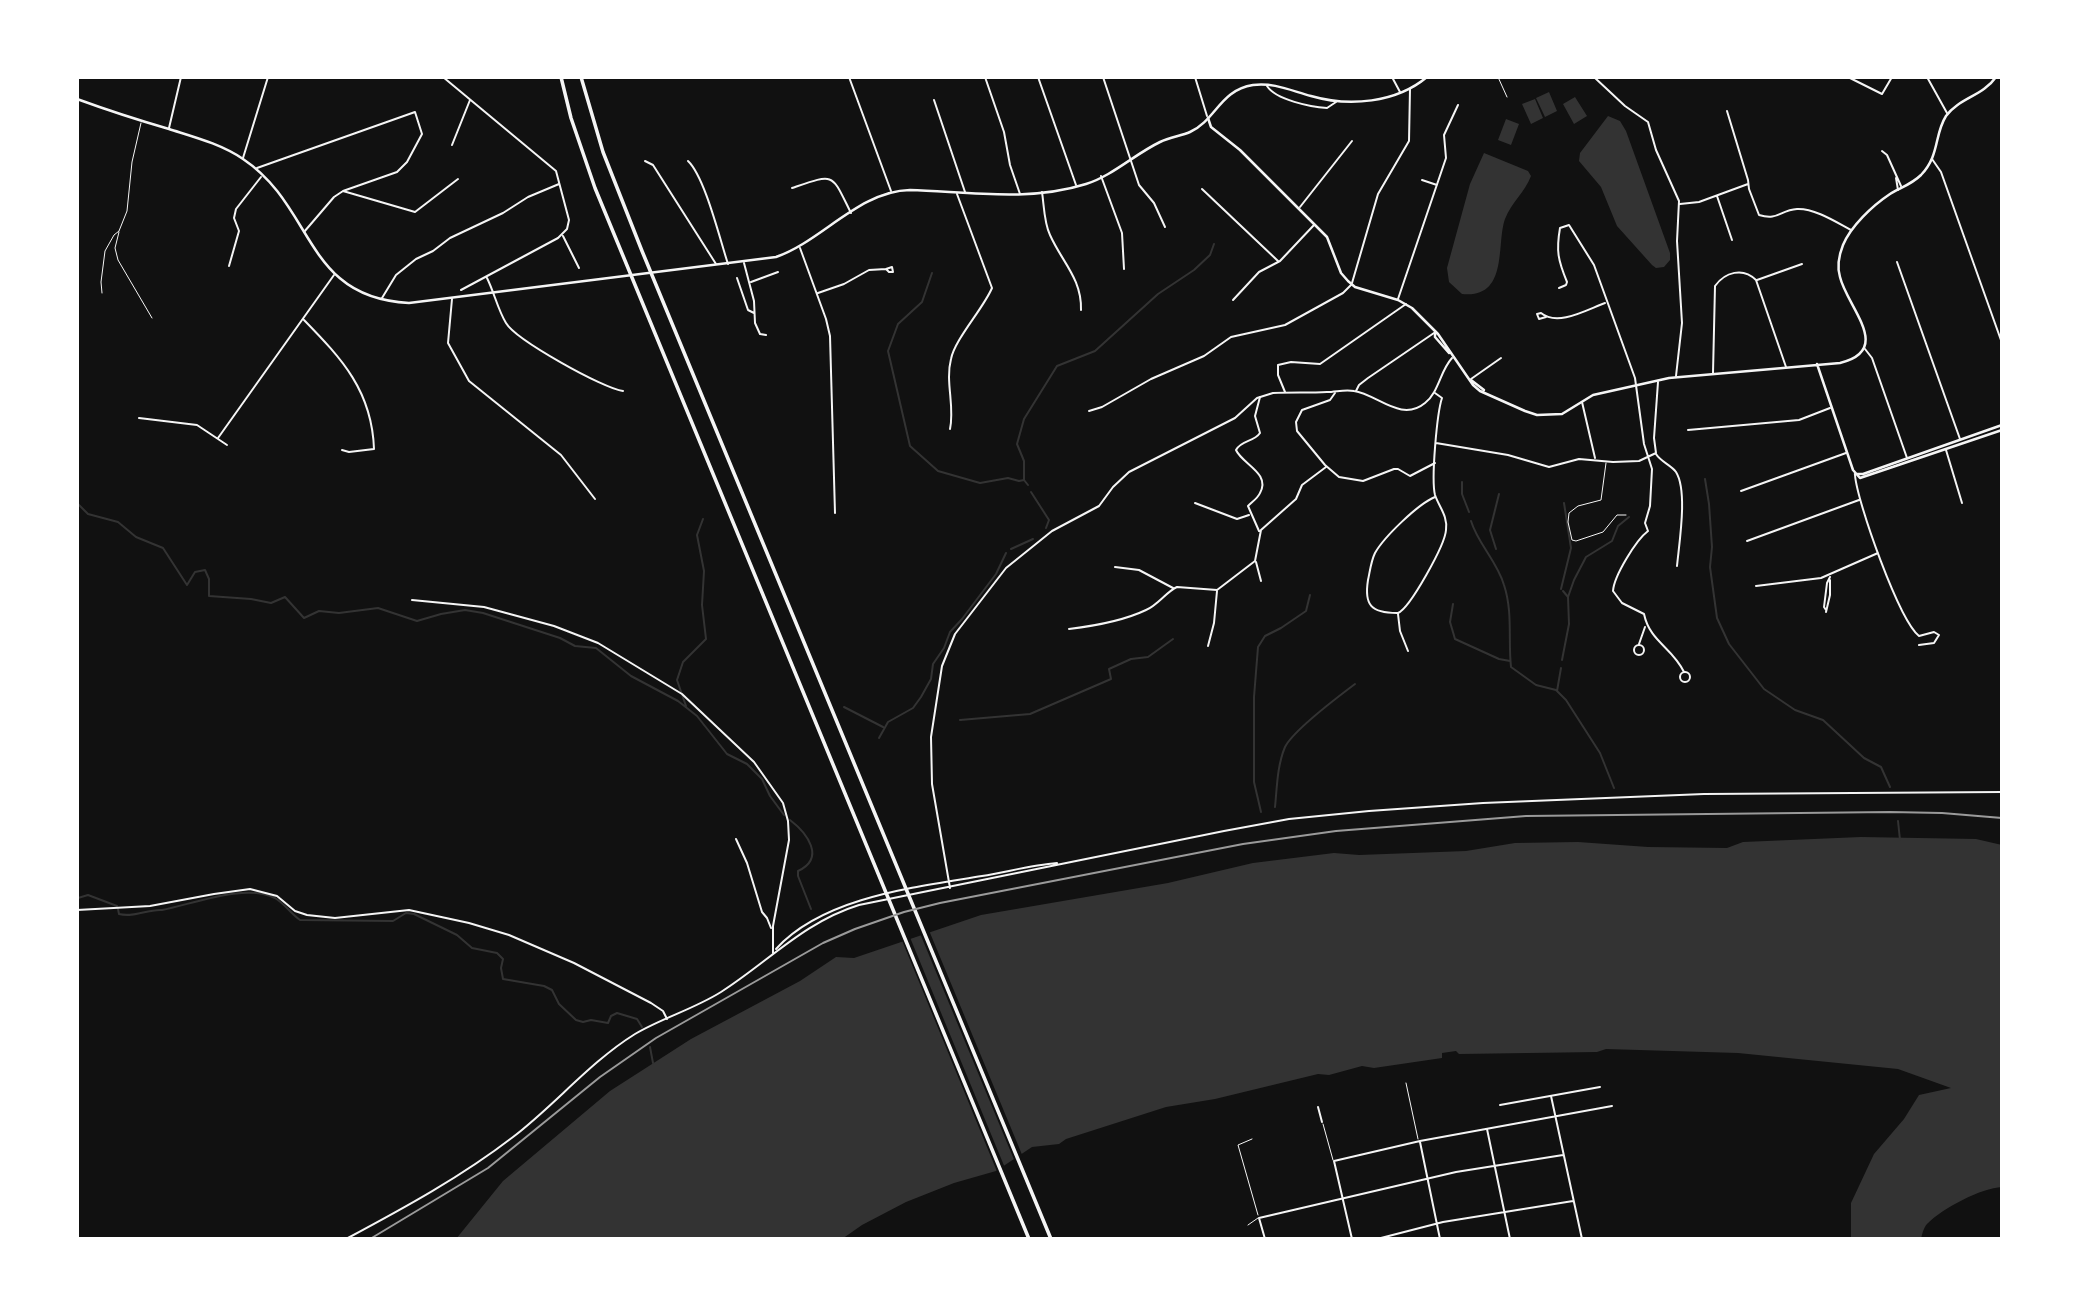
<!DOCTYPE html>
<style>
body{margin:0}
#map{position:relative;width:2079px;height:1316px;overflow:hidden;background:#111;font-family:Georgia,serif}
canvas{display:block}
.frame{position:absolute;inset:0;border:79px solid #fff;pointer-events:none}
</style>
<div id="map">
<canvas width="2079" height="1316"></canvas>
<div class="frame"></div>
</div>
<script>
const context = document.querySelector('canvas').getContext('2d');
context.lineJoin = 'round';
function paint(path, color) { context.fillStyle = color; context.fill(path, 'evenodd'); }
function trace(path, color, width, dash) { context.strokeStyle = color; context.lineWidth = width; context.lineCap = dash ? 'butt' : 'round'; context.setLineDash(dash || []); context.stroke(path); }
paint(new Path2D(`
 M1549,92L1557,111L1545,117L1536,98Z
 M1575,97L1587,116L1574,124L1563,104Z
 M1535,99L1543,118L1531,124L1522,104Z
 M1608,116L1620,121L1626,131L1670,253V260L1664,267L1656,268L1652,265L1617,226L1601,187L1579,161L1580,153Z
 M1506,119L1519,124L1511,145L1498,140Z
 M1484,153L1528,171L1531,176C1525,192 1511,203 1505,219C1496,244 1509,299 1462,294L1449,282L1447,268L1470,184Z
 M1861,837L1976,839L2002,845V1187C1981,1188 1943,1208 1927,1224C1924,1227 1922,1234 1921,1239H1851V1203L1874,1154L1904,1119L1919,1095L1951,1088L1898,1069L1738,1053L1606,1049L1597,1052L1459,1054L1456,1051L1442,1053V1058L1374,1068L1362,1066L1329,1075L1318,1074L1215,1099L1166,1107L1066,1139L1059,1144L1032,1147L996,1171L954,1183L906,1202L862,1225L842,1239H456L503,1181L610,1091L691,1039L800,981L836,957L854,958L981,915L1168,883L1253,863L1334,853L1359,855L1466,851L1515,843L1578,842L1648,847L1727,848L1743,842Z`), '#333');
paint(new Path2D(`
 M928,928L1023,1157L1015,1162L919,931Z
 M909,935L1005,1168L998,1174L901,938Z`), '#111');
trace(new Path2D(`
 M932,273L922,302L898,324L888,351L910,446L938,471L980,483L1008,478L1019,481L1024,480L1028,485
 M1705,479L1709,504L1712,547L1710,567L1717,618L1729,644L1764,689L1795,710L1823,720L1864,758L1881,767L1890,787
 M1024,480V461L1017,444L1024,419L1057,366L1095,351L1158,294L1194,270L1210,255L1214,244
 M1462,482V494L1469,512
 M1031,492L1049,520L1046,528
 M77,503L88,514L118,522L136,537L163,548L187,585L195,572L205,570L209,579V596L251,599L271,603L285,597L304,618L319,611L339,613L378,608L417,621L441,614L465,610L483,613L560,638L575,646L596,648L631,676L678,701L697,716L727,754L747,764L762,779L770,796L784,815
 M1471,521C1478,544 1497,561 1504,585C1513,612 1508,640 1511,667L1536,685L1556,690L1566,700L1600,753L1614,788
 M1011,549L1033,539
 M1496,549L1490,530L1499,494
 M1561,589L1571,548L1564,503
 M1563,591L1568,597
 M1453,604L1450,622L1455,639L1499,659L1510,661
 M1562,660L1569,624L1568,597L1574,580L1586,557L1612,541L1618,526L1629,517
 M1557,691L1561,668
 M686,706L677,680L683,662L706,639L702,605L704,571L697,535L703,519
 M844,707L883,727
 M960,720L1030,714L1111,679L1109,669L1131,659L1148,657L1173,639
 M879,738L888,722L913,708L921,697L931,679L933,664L944,648L950,632L962,619L996,574L1006,553
 M1275,807C1277,788 1277,766 1285,747C1293,731 1339,696 1355,684
 M1261,812L1254,782V697L1258,647L1265,636L1281,628L1306,611L1310,595
 M790,820C807,833 826,858 798,871V876L811,909
 M1898,821L1900,840
 M78,898L88,895L117,906
 M118,909L119,914C134,918 147,909 162,910C193,904 246,883 275,898C285,904 291,914 300,920L393,921L406,913L414,914L457,935L472,948L497,953L503,959L501,968L503,979L544,986L552,990L559,1004L576,1020L583,1022L591,1020L608,1023L611,1016L617,1013L637,1019L642,1027
 M650,1047L653,1063`), '#333', 2);
trace(new Path2D(`
 M1498,77L1507,97
 M119,232L115,248L118,260L152,318
 M102,293L101,282L105,251L114,235L119,231L127,211L132,162L141,123
 M1606,463L1601,500L1578,506L1569,513L1568,522L1572,540L1576,541L1603,532L1617,515H1626
 M1406,1083L1418,1139
 M1323,1124L1333,1160
 M1252,1139L1238,1145L1258,1215
 M1248,1225L1258,1218`), '#f5f5f5', 1);
trace(new Path2D(`
 M443,77L556,171L569,220L567,229L558,238L461,290
 M849,77L891,191
 M985,77L1004,132L1010,165L1020,194
 M1038,77L1076,185
 M1103,77L1139,185L1154,203L1165,227
 M1195,77L1207,116
 M1392,77L1400,92
 M1594,77L1625,106L1648,122L1656,150L1679,201L1677,241L1682,323L1676,376
 M1848,77L1882,94L1892,77
 M1927,77L1947,113
 M1267,86C1276,100 1311,107 1327,108L1336,102
 M934,100L965,192
 M1727,111L1748,180L1749,189L1759,215C1778,221 1780,210 1797,209C1814,208 1836,222 1851,230
 M169,128L181,77
 M452,145L470,100
 M1882,151L1887,155L1901,186
 M243,158L268,77
 M1932,159L1941,172L2002,343
 M645,161L653,165L716,264
 M688,161C705,177 720,240 728,264
 M257,168L415,112L422,134L407,162L397,172L343,191
 M1101,176L1122,233L1124,269
 M1896,178L1898,190
 M1422,180L1437,185
 M792,188C836,173 831,173 851,213
 M1202,189L1278,261
 M1042,192C1044,205 1044,223 1050,235C1062,262 1082,279 1081,310
 M1717,196L1732,240
 M1680,204L1699,202L1748,184
 M1300,207L1352,141
 M304,232L334,197L343,191L415,212L458,179
 M563,236L579,268
 M800,248L826,319L830,336L835,513
 M1897,262L1960,439
 M744,263L754,301L755,323L760,334L766,335
 M229,266L239,231L234,218L236,209L261,177
 M487,278C494,292 498,310 506,323C516,340 604,389 623,391
 M737,278L748,310L754,313
 M1757,280L1802,264
 M751,282L778,272
 M1559,288L1566,285L1567,282C1558,260 1556,251 1560,228L1569,225L1594,265L1635,378L1644,444L1652,469L1650,506L1645,523L1648,531C1636,540 1614,576 1613,591L1622,603L1644,614C1650,642 1672,647 1684,672
 M818,293L844,284L869,270L886,269L889,272H893L892,267L886,269
 M382,298L396,275L416,259L433,251L450,238L503,213L528,197L559,184
 M452,299L448,343L469,381L561,455L595,499
 M1398,299L1446,158L1444,135L1458,105
 M1233,300L1259,272L1280,261L1314,225
 M1546,317L1539,319L1537,314L1541,313C1558,327 1588,309 1605,303
 M304,320C342,359 372,391 374,449L349,452L342,450
 M1865,349L1872,358L1907,458
 M1713,373L1715,286C1725,272 1743,267 1756,280L1786,367
 M1471,379L1501,358
 M1356,391L1359,385L1368,378L1434,333
 M1285,392L1278,375V365L1291,362L1320,364L1406,304
 M1335,393L1330,400L1302,410L1296,422L1297,431L1325,465L1339,477L1363,481L1394,469H1398L1410,476L1435,463
 M1582,402L1595,458
 M1089,411L1102,407L1151,379L1204,356L1231,337L1285,325L1343,293L1351,285
 M139,418L197,425L227,445
 M950,429C955,406 945,382 951,359C955,339 983,309 992,288L957,194
 M1688,430L1799,420L1830,408
 M218,438L334,275
 M1436,443L1508,455L1549,467L1579,459L1613,462L1639,461L1656,453L1654,438L1658,382
 M1946,450L1962,503
 M1656,454C1661,462 1671,465 1676,472C1688,491 1679,544 1677,566
 M1855,475C1857,502 1899,620 1919,636L1934,632L1939,635L1934,643L1919,645
 M1741,491L1846,453
 M1195,503L1237,519L1249,515
 M1259,531L1248,506C1252,502 1258,498 1260,493C1271,473 1242,464 1236,450C1241,440 1254,442 1260,433L1255,416L1260,397
 M1747,541L1859,500
 M1256,562L1261,581
 M1115,567L1139,570L1173,588
 M1756,586L1821,578L1878,553
 M412,600L484,607L554,626L598,643L682,694L754,762L783,803L788,821L789,840L773,926V953
 M1826,610L1824,607L1827,583L1830,577
 M1826,612L1830,595V580
 M1397,613C1371,613 1364,605 1368,580C1370,571 1371,561 1375,553C1384,537 1418,504 1435,497
 M1398,613C1410,608 1445,545 1446,530C1448,516 1439,507 1435,495C1431,479 1437,413 1442,398L1435,393
 M1398,614L1400,631L1408,651
 M1069,629C1094,626 1123,621 1146,610C1158,605 1166,592 1177,587L1217,590L1221,587L1255,561L1261,530L1296,499L1302,485L1326,467
 M1639,644L1645,627
 M1634 650a5 5 0 1 1 10 0a5 5 0 1 1-10 0Z
 M1208,646L1214,623L1217,591
 M1680 677a5 5 0 1 1 10 0a5 5 0 1 1-10 0Z
 M736,839L747,863L762,912L767,918L771,928
 M1551,1096L1582,1239
 M1500,1105L1600,1087
 M1318,1107L1322,1122
 M1487,1129L1510,1239
 M1420,1142L1440,1239
 M1265,1239L1259,1218L1456,1172L1563,1155
 M1352,1239L1334,1161L1420,1141L1612,1106
 M1377,1239L1443,1222L1573,1201`), '#f5f5f5', 2);
trace(new Path2D(`
 M1352,283L1378,194L1409,141L1410,89
 M950,888L932,784L931,737L942,666L955,634L1006,568L1052,531L1099,506L1113,487L1129,472L1235,418L1257,398L1273,393C1291,392 1309,393 1327,392C1336,392 1345,389 1354,391C1377,394 1401,423 1425,403C1439,392 1440,371 1452,358
 M77,910L150,906L214,894L250,889L277,896L295,911L307,915L335,918L409,910L469,923L509,935L574,963L651,1003L663,1011L667,1019
 M776,949C823,897 916,887 982,876C1007,872 1032,865 1057,863
 M346,1239C404,1208 461,1177 513,1137C555,1105 590,1062 635,1034C662,1018 694,1009 721,992C768,962 804,922 859,905L1224,831L1289,819L1369,811L1483,803L1704,794L2002,792`), '#f5f5f5', 2);
trace(new Path2D(`
 M1208,118L1211,127L1240,150L1327,237L1341,273L1348,281L1355,287L1398,300L1412,308L1438,334L1473,385L1480,391L1525,411L1537,415L1562,414L1593,395L1669,378L1840,363C1894,350 1847,307 1840,277C1837,267 1839,255 1843,245C1851,226 1872,206 1890,194C1900,188 1912,184 1921,175C1940,155 1934,135 1946,116C1959,98 1983,96 1996,77
 M1435,332V337L1449,353
 M1817,364L1853,470L1860,478L2002,430
 M1471,380L1484,390
 M1855,474H1863L2002,425`), '#f5f5f5', 2.5);
trace(new Path2D(`
 M77,99C107,110 138,120 169,129C194,137 221,144 243,159C315,207 304,298 409,303L776,257C822,241 859,191 910,190C969,192 1029,202 1086,184C1112,176 1135,154 1160,142C1170,137 1181,136 1190,132C1216,120 1220,90 1253,85C1273,82 1292,91 1311,96C1349,107 1396,103 1427,77`), '#f5f5f5', 2.5);
trace(new Path2D(`
 M561,77L571,118L595,188L1029,1239
 M581,77L603,152L642,251L1051,1239`), '#f5f5f5', 3.5);
trace(new Path2D(`
 M370,1239L488,1168L600,1077L656,1038L823,943L855,929L904,912L940,903L1243,844L1336,831L1526,816L1890,812L1942,813L2002,818`), '#9a9a9a', 2);
</script>
